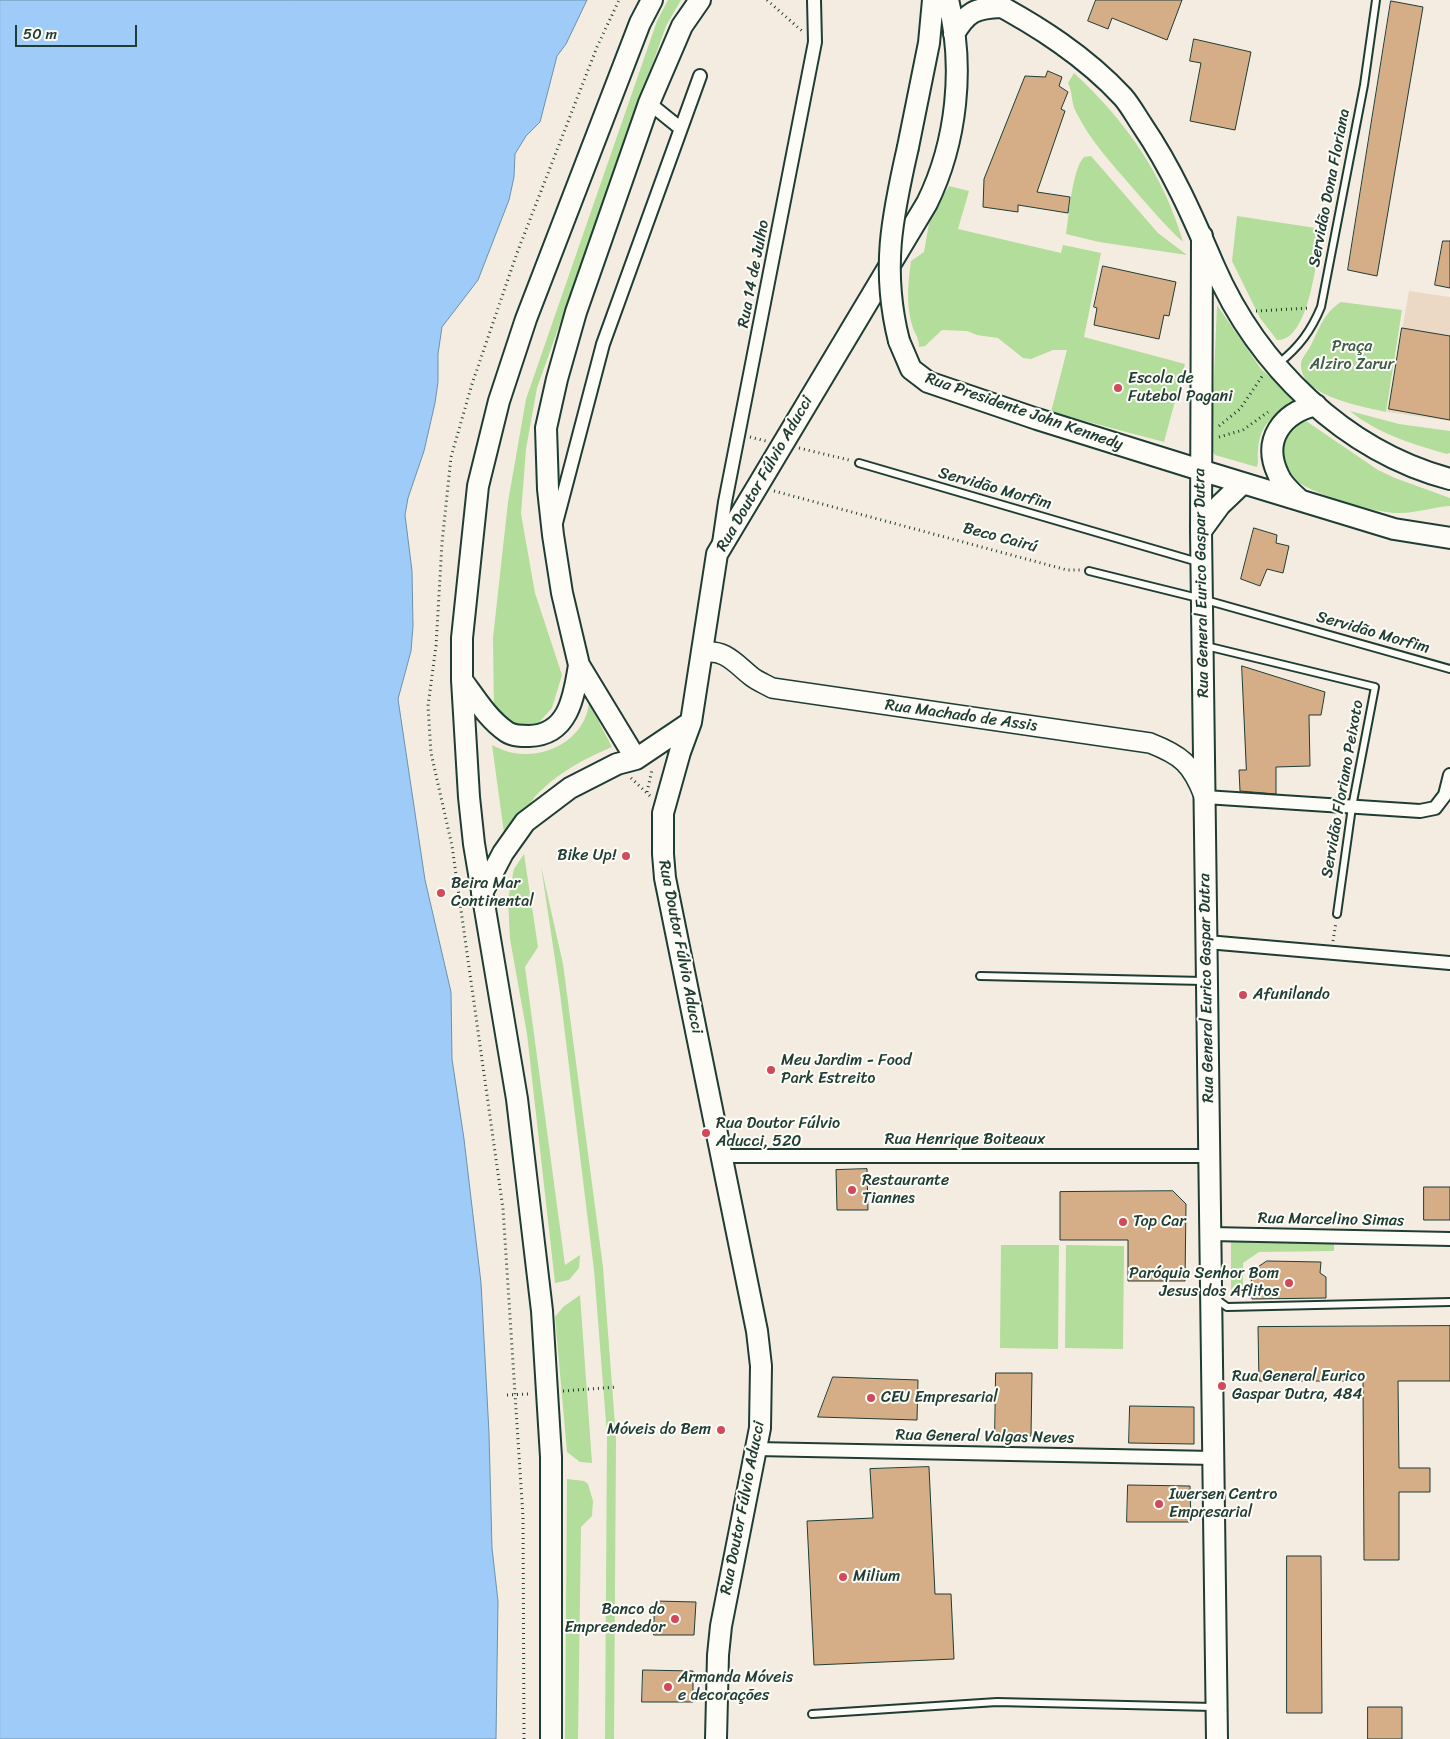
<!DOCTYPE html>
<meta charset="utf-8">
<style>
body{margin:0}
#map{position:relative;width:1450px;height:1739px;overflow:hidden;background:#f5ece1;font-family:Sriracha,sans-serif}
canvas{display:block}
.scale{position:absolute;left:15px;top:25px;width:122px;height:22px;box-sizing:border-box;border:2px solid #1f3d34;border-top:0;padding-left:6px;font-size:15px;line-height:18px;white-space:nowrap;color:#1f3d34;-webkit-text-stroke:4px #fdfcf7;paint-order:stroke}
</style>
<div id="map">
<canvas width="1450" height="1739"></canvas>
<div class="scale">50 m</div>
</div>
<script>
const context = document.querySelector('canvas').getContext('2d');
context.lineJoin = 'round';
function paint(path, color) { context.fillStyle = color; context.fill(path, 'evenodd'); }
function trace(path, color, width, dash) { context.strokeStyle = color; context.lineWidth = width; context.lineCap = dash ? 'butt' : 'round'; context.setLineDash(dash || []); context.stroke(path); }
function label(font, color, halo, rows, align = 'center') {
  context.font = font + ' Sriracha,sans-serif'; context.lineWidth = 4; context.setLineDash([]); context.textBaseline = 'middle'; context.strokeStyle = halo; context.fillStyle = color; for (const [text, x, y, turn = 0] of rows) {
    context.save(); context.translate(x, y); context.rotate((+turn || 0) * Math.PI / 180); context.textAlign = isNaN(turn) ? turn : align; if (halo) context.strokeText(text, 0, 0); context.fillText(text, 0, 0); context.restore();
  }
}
paint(new Path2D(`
 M1409,291L1450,297V421L1387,412Z`), '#ebd9c6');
paint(new Path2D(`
 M668,0H681L666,26L537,388L526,449L521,514L535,593L562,675L552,708L532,730H513L494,715L493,638L508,502L526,399L657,21Z
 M1074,73C1125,120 1164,175 1183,242C1164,225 1148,205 1131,186C1111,163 1090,140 1076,112C1071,103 1073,93 1068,83Z
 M1091,156L1158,233L1187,255L1099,242L1066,234C1069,216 1072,169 1084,157Z
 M949,186L969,191L958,229L1061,253L1063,245L1101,253L1084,337L1185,364L1164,442L1051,412L1067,350H1053L1031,359L1023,358L998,338L977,335L967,331L942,330L925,346L919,347C919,337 914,333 912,325C906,305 908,282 911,261L924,252L930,218Z
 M1237,216L1322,229C1317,253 1310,342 1277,340L1260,318L1232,261Z
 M1341,302L1402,310L1386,412C1362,406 1301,397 1301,365C1301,357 1308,352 1311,345C1320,327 1324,313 1341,302Z
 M1217,305L1261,369L1298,402C1274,414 1260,422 1258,451C1257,457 1259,462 1257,467L1215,455L1211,449Z
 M1350,411L1399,424L1450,431V453L1447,454C1415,445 1376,433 1350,411Z
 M1306,421L1378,470L1395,478L1450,498V506C1432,507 1414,514 1397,513C1375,513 1302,492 1290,475C1279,461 1282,448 1284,431Z
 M589,703L612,747C584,759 555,774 534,798C524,811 514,826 505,840L492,745C499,748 506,752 514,753C547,759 585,739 589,703Z
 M524,854L538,947L525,967L565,1265L580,1255L579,1268L569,1280L555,1283L527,1034L510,939L508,899L514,869Z
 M541,866L563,964L603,1267L616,1438L614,1739H605L607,1435L594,1270L560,993Z
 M1334,1240V1251L1259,1252L1243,1263V1290H1231V1241Z
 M1001,1245H1059L1058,1349L1000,1348Z
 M1066,1245L1124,1246L1123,1349L1065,1348Z
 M580,1295L592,1463L580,1462L567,1452L555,1317L563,1307Z
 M567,1479L584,1481L588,1484L593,1501L592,1516L581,1527L578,1739H565Z`), '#b2dd9a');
const water = new Path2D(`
 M0,0H587L566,44L557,56L540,122L526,136L515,154L514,177L509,200L478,280L442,327L438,354V382L435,403L424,451L408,498L405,515L412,571L413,626L411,651L398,699L425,880L451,992L452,1059L464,1139L481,1283L489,1433L492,1548L498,1601L496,1739H0Z`);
paint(water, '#9ecbf8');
trace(water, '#6b92aa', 1);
const building = new Path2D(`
 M1096,0H1182L1167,40L1112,18L1108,29L1088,21Z
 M1391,1L1423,7L1377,276L1348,270Z
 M1194,39L1251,52L1235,130L1190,121L1201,63L1190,61Z
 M1048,71L1062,77L1059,86L1068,92L1061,109L1065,111L1037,192L1070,197L1068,213L1018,205V212L983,207L984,179L1025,76L1045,77Z
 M1443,241H1450V288L1435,285Z
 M1103,266L1176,282L1169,316L1164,315L1159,339L1094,325L1097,308L1094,307Z
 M1402,328L1450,336V420L1389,409Z
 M1254,528L1277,535L1276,543L1289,546L1283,573L1267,569L1260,586L1241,579Z
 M1242,666L1325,692L1321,715H1309L1310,766L1276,767V794L1240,791L1239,770H1246Z
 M867,1169L868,1210H837L836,1170Z
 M1424,1187H1450V1220H1424Z
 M1173,1191L1186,1204L1185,1281H1128V1240H1060V1192Z
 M1267,1261L1321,1262L1320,1273L1326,1277V1298L1252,1299L1251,1272Z
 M1450,1326V1381H1398L1399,1468H1430V1492H1399V1560H1364L1363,1381H1259L1258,1327Z
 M996,1373H1032L1031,1436H995Z
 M833,1377L918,1380L917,1420L818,1417Z
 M1130,1406L1194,1407V1444L1129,1443Z
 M929,1467L935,1594H951L954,1659L814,1665L807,1521L873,1518L870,1469Z
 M1128,1485L1190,1486L1191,1522H1127Z
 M1287,1556H1321L1322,1713H1287Z
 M655,1601L696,1602L694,1635H654Z
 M643,1670L693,1671V1702H642Z
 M1368,1707H1402V1739H1368Z`);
paint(building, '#d5ad87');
trace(building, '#1f3d34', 1);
const lane = new Path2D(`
 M1279,363C1299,347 1311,331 1321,307L1364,85L1376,0
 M859,463L1198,562
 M1089,571L1202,599L1450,669
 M1206,646L1375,687L1352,807L1337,914
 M980,976L1203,981
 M1216,1299L1227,1307L1450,1302
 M812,1714L997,1702L1213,1707`);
const street = new Path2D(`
 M649,103L680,128
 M556,523L603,344L700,76
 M719,543L725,502L815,42L814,0
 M1205,797L1420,811L1435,808L1445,795L1450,775
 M1207,942L1450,963
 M721,1156H1209
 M1211,1234L1450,1239
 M756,1449L1214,1458`);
const secondary = new Path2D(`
 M702,653C724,648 735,663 751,676C757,681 765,684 772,688L1150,743C1181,755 1192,764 1204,796`);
const primary = new Path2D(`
 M989,0C1038,26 1085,56 1123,97C1130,105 1136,116 1142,125C1172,169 1193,217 1214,266C1257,365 1344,451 1450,479
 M954,34C967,12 975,8 1001,7
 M908,147L929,43L933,0
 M1202,236L1201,531L1217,1739
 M899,341L911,369L928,382L1037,419L1210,473L1394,529L1450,538
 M1300,500C1292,493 1282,485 1278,474C1262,440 1282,413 1316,405
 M1201,531L1220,505L1243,483
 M462,680C476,699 488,719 507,732C513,736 522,736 529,736C569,735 574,696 579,665
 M636,759L579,665L562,593L553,535L548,489L546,428L557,379L576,312L649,103L682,26L700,0
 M482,893L503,853L525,822L570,788L617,764L636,759L691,722
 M551,1739V1457L542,1311L517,1099L474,844L469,797L462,680V638L478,486L499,401L526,319L640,23L652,0
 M716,1739L718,1655L721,1626L760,1428L761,1366L757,1331L665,878L663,854V813L680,752L691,722L717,554L927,203C957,142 965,66 948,0`);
trace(lane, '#1f3d34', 10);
trace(street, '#1f3d34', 16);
trace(secondary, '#1f3d34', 22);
trace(primary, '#1f3d34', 24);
trace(new Path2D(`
 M767,0L802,31
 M1256,311L1310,308
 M1219,426L1240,409L1263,375
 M750,437L766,441
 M1219,437L1243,430L1268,412
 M799,448L849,460
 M774,491L1067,570H1080
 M631,778L650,796
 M647,792L652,770
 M1333,941L1336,922
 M563,1391L617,1387
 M507,1395L529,1394
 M524,1739L523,1517L503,1209L452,846L431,753L428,706L436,646L442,543L451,457L472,384L517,253L597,47L619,0`), '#1f3d34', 3, [1, 4]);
trace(lane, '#fdfcf7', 6);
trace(street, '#fdfcf7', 12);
trace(secondary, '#fdfcf7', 19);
trace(primary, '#fdfcf7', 20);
const primaryBridge = new Path2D(`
 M899,341C881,270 892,217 908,147`);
trace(primaryBridge, '#1f3d34', 24, []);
trace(primaryBridge, '#fdfcf7', 20);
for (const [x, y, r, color] of [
 [1118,388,5,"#d1495b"],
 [626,856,5,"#d1495b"],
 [441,893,5,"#d1495b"],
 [1243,995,5,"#d1495b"],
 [771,1070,5,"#d1495b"],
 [706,1133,5,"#d1495b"],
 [852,1190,5,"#d1495b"],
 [1123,1222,5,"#d1495b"],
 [1289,1283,5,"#d1495b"],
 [1222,1386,5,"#d1495b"],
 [871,1398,5,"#d1495b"],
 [721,1430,5,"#d1495b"],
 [1159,1504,5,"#d1495b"],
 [843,1577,5,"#d1495b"],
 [675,1619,5,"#d1495b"],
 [668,1687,5,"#d1495b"]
]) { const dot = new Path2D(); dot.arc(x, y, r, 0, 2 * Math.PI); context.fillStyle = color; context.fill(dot); trace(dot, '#fdfcf7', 2); }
label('16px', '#1f3d34', '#fdfcf7', [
 ["Servidão Dona Floriana",1330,188,-79],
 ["Rua 14 de Julho",754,274,-79],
 ["Rua Presidente John Kennedy",1024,412,19],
 ["Rua Doutor Fúlvio Aducci",765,474,-60],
 ["Servidão Morfim",995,489,16],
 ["Beco Cairú",1000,538,15],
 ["Rua General Eurico Gaspar Dutra",1202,583,-91],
 ["Servidão Morfim",1373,633,16],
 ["Rua Machado de Assis",961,716,8],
 ["Servidão Floriano Peixoto",1343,789,-80],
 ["Rua Doutor Fúlvio Aducci",680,947,79],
 ["Rua General Eurico Gaspar Dutra",1207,988,-91],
 ["Rua Henrique Boiteaux",965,1140],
 ["Rua Marcelino Simas",1331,1220,1],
 ["Rua General Valgas Neves",985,1437,1],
 ["Rua Doutor Fúlvio Aducci",743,1508,-79]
]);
label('16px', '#3c5d48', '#fdfcf7', [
 ["Praça",1352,347],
 ["Alziro Zarur",1352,365]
]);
label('16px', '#1f3d34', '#fdfcf7', [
 ["Escola de",1128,379],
 ["Futebol Pagani",1128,397],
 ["Bike Up!",616,856,"right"],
 ["Beira Mar",451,884],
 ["Continental",451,902],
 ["Afunilando",1253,995],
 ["Meu Jardim - Food",781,1061],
 ["Park Estreito",781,1079],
 ["Rua Doutor Fúlvio",716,1124],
 ["Aducci, 520",716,1142],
 ["Restaurante",862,1181],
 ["Tiannes",862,1199],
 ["Top Car",1133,1222],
 ["Paróquia Senhor Bom",1279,1274,"right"],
 ["Jesus dos Aflitos",1279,1292,"right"],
 ["Rua General Eurico",1232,1377],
 ["Gaspar Dutra, 484",1232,1395],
 ["CEU Empresarial",881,1398],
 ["Móveis do Bem",711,1430,"right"],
 ["Iwersen Centro",1169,1495],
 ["Empresarial",1169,1513],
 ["Milium",853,1577],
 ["Banco do",665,1610,"right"],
 ["Empreendedor",665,1628,"right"],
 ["Armanda Móveis",678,1678],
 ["e decorações",678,1696]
], 'left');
</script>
